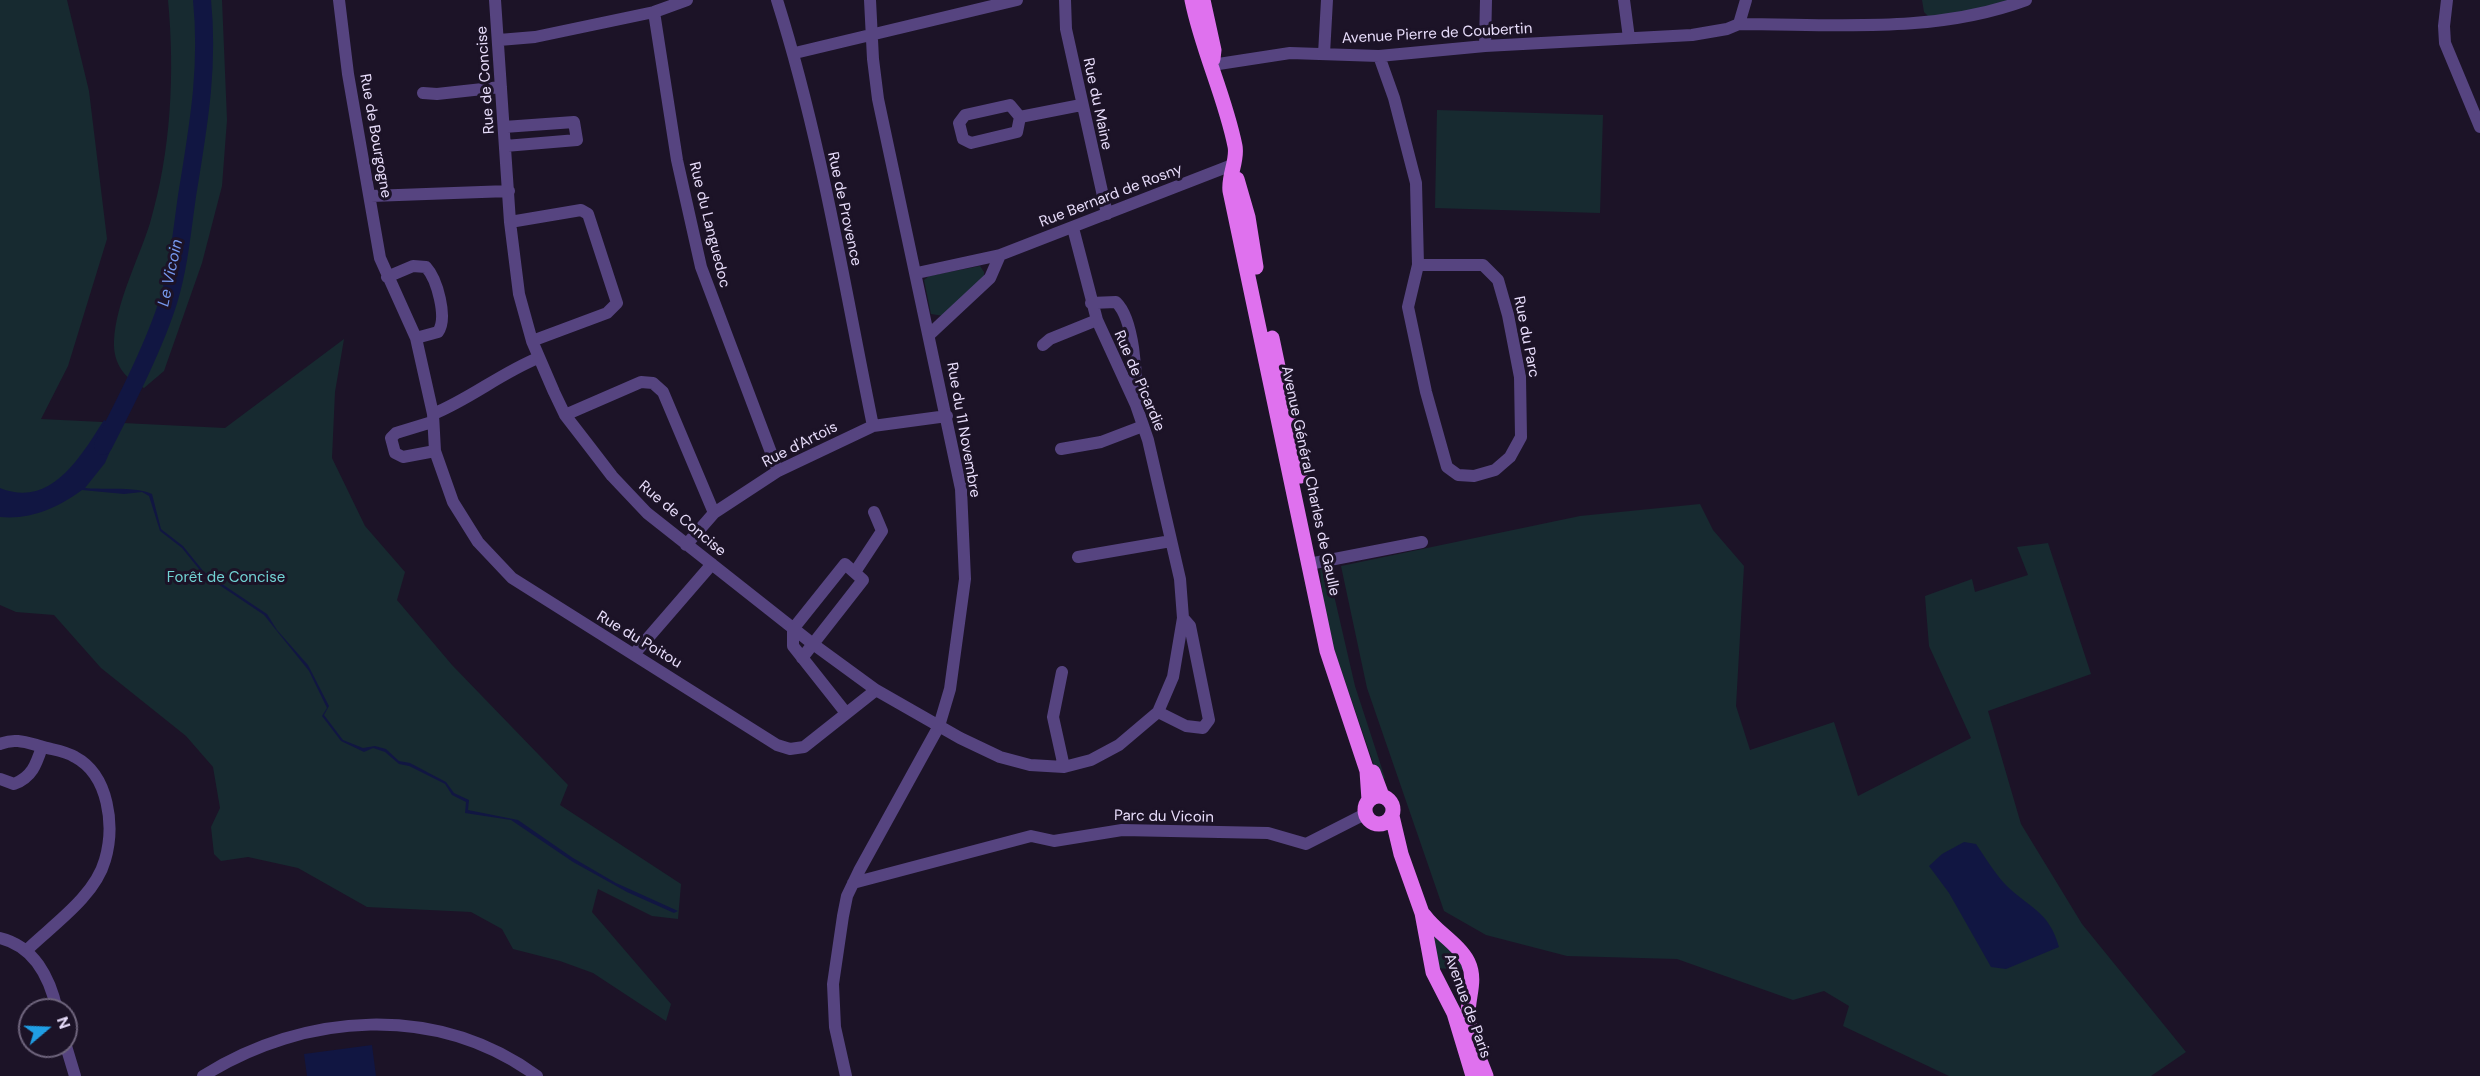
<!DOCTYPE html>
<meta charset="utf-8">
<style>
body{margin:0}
#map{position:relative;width:2480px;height:1076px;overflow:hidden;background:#1c1327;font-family:"DM Sans",sans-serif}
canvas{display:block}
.north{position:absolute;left:18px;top:998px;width:60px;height:60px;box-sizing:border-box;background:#1c1327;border:2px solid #6e647c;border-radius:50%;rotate:71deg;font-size:16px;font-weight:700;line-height:24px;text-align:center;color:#e8ddfb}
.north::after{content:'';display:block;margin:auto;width:21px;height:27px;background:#209ee4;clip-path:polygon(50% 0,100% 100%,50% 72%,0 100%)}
</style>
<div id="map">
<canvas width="2480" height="1076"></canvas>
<div class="north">N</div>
</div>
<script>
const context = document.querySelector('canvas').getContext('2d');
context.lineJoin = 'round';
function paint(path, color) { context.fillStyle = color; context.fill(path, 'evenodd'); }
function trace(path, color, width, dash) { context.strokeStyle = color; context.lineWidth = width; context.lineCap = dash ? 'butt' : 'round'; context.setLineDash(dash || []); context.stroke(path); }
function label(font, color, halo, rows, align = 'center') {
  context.font = font + ' "DM Sans",sans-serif'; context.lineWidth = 6; context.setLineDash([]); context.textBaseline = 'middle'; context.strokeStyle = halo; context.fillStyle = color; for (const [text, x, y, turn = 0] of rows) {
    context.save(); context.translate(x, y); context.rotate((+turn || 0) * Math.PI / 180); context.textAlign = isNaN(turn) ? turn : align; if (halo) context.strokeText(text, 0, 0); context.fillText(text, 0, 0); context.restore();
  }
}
paint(new Path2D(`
 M0,0H67L89,91L107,239L68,366L41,419L225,428L344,339L335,392L332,458L365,526L405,572L397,600L452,665L568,785L560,805L681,884L678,919L652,916L598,889L592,912L671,1004L666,1021L593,973L560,961L513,949L502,929L471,912L367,907L298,868L248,857L221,861L214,854L211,827L220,808L213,767L186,736L101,668L54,615L16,612L0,605Z
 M168,0H222L227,120L222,186L202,263L164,371L144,388C125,379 113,364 114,341C116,302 138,261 150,223C171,152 175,74 168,0Z
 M1922,0H2014L1966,14L1928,16L1924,12Z
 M1437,110L1603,115L1600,213L1435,208Z
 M980,266L984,272V278L944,316L931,314L924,280L929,276Z
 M1700,504L1713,530L1744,566L1736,706L1750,750L1834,722L1858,796L1971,738L1929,646L1925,596L1972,579L1975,592L2028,575L2017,547L2048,543L2091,674L1988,711L2021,824L2082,924L2186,1052L2151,1076H1949L1843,1026L1849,1006L1824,991L1793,1000L1677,959L1567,956L1486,935L1444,911L1367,688L1341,566L1580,516Z
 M1327,565L1355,686L1385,778L1379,780L1334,649L1324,607L1320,570Z
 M1429,927L1455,951L1466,970L1435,968Z`), '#172a30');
paint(new Path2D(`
 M104,420L120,428L105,463L85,488C105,490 136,486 152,494L161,529L183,546L204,572L267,614L277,630L308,665L329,706L324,715L343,740L363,748L375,746L386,749L399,761L410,763L446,782L454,793L469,800L468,810L518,820L573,858L616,883L678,911L674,913L627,892L573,862L511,820L465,813L466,802L452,795L445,784L409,766L399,764L385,752L373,748L364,752L341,741L322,716L327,708L309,671L264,615L203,574L182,548L160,531L149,496L142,492L124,494L82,490C58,508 30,520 0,517V488C51,509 81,456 104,420Z
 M1964,842L1976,844C1985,857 1994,872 2004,883C2028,908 2049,910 2059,947L2006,969L1991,967L1949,893L1929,866L1942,854Z
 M372,1045L376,1076H307L304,1054Z`), '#111642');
trace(new Path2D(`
 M103,446C125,403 155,345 169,299C179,265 182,231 187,196C198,128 209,69 202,0`), '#111642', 18);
trace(new Path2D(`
 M339,0L348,74L380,258L416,338L438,332C448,318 437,279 426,267L413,266L387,277
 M495,0L510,222L519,294L532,341L554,392L565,415L589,446L612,476L647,513L813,644L876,690L960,738L1000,757L1030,765L1064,767L1091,760L1119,745L1158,712L1173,677L1183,618L1180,579L1148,440L1136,405L1097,320L1073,228
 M777,0C821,139 844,284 873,426
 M1065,0L1066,29L1107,214
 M1624,0L1629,38
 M2447,0L2444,26L2445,43L2480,127
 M654,12L677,160L701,267L778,471
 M1739,24L1746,0
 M499,40L535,37L654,12L687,0
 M1485,46L1486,0
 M795,53L1017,0
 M1324,54L1327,0
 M1379,56L1394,98L1416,183L1418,265L1408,307L1426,392L1447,467L1458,475L1474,476L1495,470L1510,457L1521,437L1520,377L1508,315L1498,280L1483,265H1418
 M1212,65L1290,53L1379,56L1485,46L1692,35L1727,29L1739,24C1836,24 1934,34 2026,0
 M423,93L437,94L501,87
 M1010,105L1020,117L1017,132L971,143L963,139L959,123L965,115Z
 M1020,117L1081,105
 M504,127L574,122L577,140L505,146
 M371,196L509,191
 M510,222L581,210L588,214L617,303L607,313L532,341
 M917,273L1000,255L1232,165
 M1091,303L1116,302C1134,319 1137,375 1136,401
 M930,334L990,278L1000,255
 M416,338L433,414L435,451L453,502L478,542L512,578L777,745L790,749L804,747L876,690
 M1043,345L1050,339L1097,320
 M433,414C470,399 501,373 538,358
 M565,415L641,382L653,383L663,392L714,513
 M432,422L396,433L391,438L395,453L403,457L435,451
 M1061,449L1101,442L1143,426
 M686,545L714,513L778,471L873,426L947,416
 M1078,557L1171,541
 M1309,564L1422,542
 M855,572L882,531L874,512
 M635,653L712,564
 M802,658L863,580L845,564L793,629V646L846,713
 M1062,672L1053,717L1064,767
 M1158,712L1186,726L1203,728L1209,720L1190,626L1183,618
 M0,744C14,738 25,742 40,746C52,750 63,750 75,757C109,775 115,826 105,860C95,896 54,924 28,949
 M0,779L14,784C32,777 36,765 42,747
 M853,883L1031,836L1054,841L1122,830L1268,833L1306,844L1365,814
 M0,938C34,946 50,978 57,1010
 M66,1046L75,1076
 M203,1076C305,1012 436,1003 537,1076
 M846,1076L835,1027L833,984L843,916L847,896L859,871L939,726L950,689L965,579L961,489L878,99L873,59L870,0`), '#564480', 12);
trace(new Path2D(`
 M1192,0C1202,50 1225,96 1235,146C1238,160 1228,176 1230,191L1327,651L1367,771L1369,800
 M1203,0L1214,50L1213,59
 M1237,179L1248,217L1256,267
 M1272,338L1301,476
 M1373,772L1382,796
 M1365 810a14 14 0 1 1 28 0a14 14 0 1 1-28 0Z
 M1392,816L1401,854L1422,913L1433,972L1454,1013L1473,1076
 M1424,915C1436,932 1459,944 1468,962C1477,981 1467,998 1468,1018C1470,1037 1479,1058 1486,1076`), '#df71ee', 15);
label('15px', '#e8ddfb', '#1c1327', [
 ["Avenue Pierre de Coubertin",1437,34,-3],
 ["Rue de Concise",486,80,-94],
 ["Rue du Maine",1097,104,78],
 ["Rue de Bourgogne",375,136,80],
 ["Rue Bernard de Rosny",1111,196,-21],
 ["Rue de Provence",844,209,78],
 ["Rue du Languedoc",709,225,76],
 ["Rue du Parc",1526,337,79],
 ["Rue de Picardie",1139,381,67],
 ["Rue du 11 Novembre",963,430,80],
 ["Rue d'Artois",800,445,-27],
 ["Avenue Général Charles de Gaulle",1310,481,78],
 ["Rue de Concise",682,519,40],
 ["Rue du Poitou",639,640,31],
 ["Parc du Vicoin",1164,817,1],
 ["Avenue de Paris",1467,1006,70]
]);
label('15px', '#71d2d3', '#1c1327', [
 ["Forêt de Concise",226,578]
]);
label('italic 16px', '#7799ef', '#1c1327', [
 ["Le Vicoin",171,273,-78]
]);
</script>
